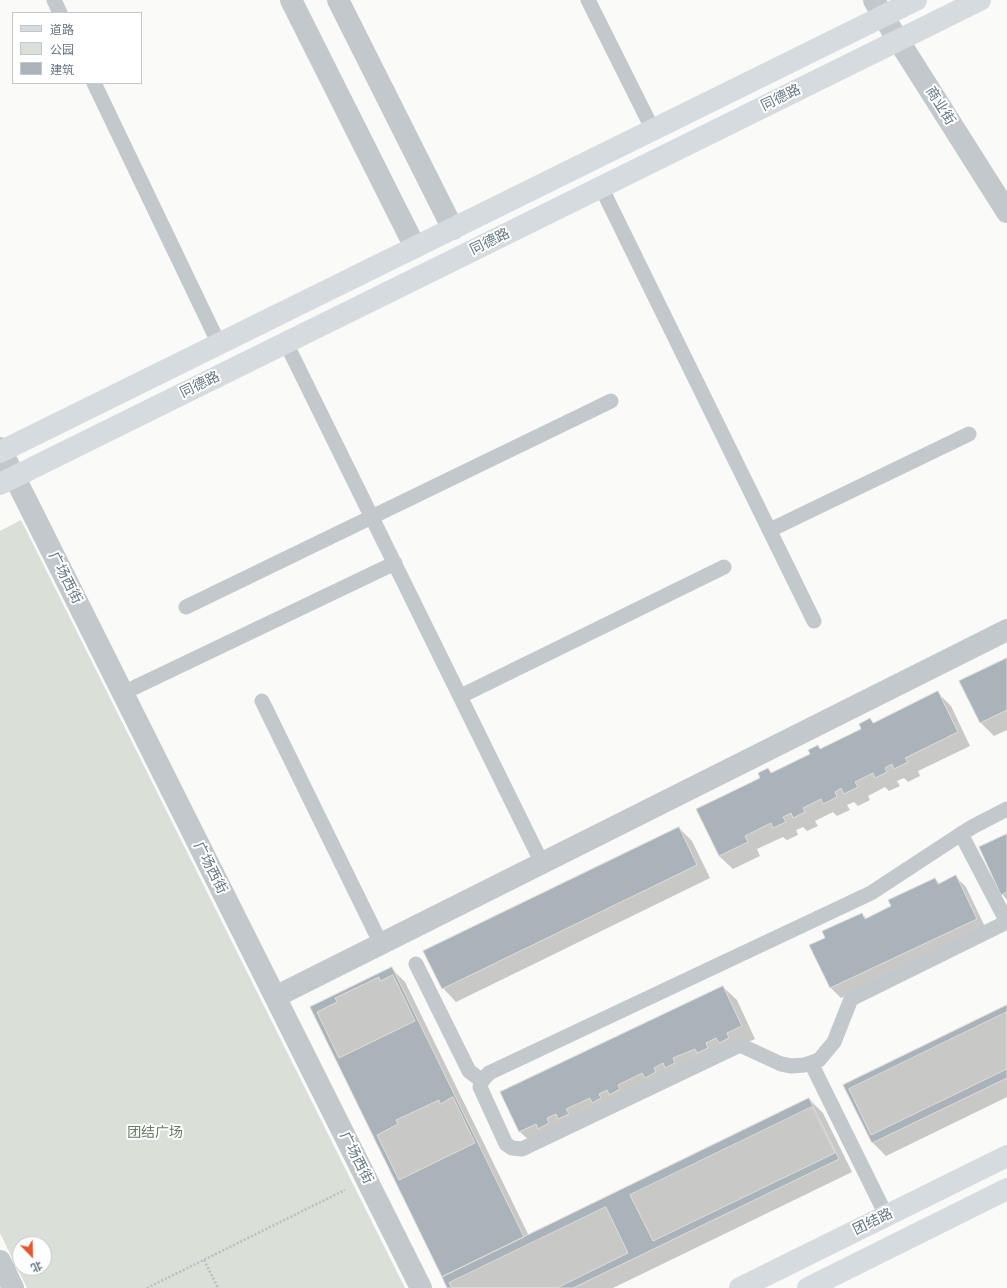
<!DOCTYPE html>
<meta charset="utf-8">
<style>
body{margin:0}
#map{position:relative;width:1007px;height:1288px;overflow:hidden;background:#fafaf8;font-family:"Fira Sans","Noto Sans SC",sans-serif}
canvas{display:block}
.legend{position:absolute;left:12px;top:12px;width:130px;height:72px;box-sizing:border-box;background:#fff;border:1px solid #c1c8cd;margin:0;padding:5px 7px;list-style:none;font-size:12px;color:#657683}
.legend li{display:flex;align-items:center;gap:8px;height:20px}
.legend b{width:20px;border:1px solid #c1c8cd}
.north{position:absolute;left:12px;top:1236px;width:40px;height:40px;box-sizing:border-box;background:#fff;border:1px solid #c1c8cd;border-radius:50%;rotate:157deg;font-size:11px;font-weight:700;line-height:16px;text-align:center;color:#657683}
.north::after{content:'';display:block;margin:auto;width:14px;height:18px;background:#e4572e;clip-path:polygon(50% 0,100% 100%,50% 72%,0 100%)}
</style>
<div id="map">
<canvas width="1007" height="1288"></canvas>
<ul class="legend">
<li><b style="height:5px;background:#d6dbdf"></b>道路</li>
<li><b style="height:11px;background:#dadfd7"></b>公园</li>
<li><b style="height:11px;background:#aab3b9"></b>建筑</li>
</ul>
<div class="north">北</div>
</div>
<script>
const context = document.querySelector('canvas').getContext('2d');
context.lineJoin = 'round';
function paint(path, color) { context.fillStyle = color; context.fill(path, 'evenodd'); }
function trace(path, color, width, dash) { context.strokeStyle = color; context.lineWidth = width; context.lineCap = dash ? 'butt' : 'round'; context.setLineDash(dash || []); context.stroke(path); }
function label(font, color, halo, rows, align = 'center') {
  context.font = font + ' "Fira Sans","Noto Sans SC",sans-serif'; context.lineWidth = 4; context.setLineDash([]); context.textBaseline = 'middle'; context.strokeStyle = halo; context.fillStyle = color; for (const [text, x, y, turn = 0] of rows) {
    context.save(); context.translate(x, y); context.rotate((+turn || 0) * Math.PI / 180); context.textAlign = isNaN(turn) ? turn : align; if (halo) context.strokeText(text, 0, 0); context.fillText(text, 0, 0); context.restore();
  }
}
paint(new Path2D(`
 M21,520L405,1288H27L0,1233V531ZM20,1244H44V1268H20Z`), '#dadfd7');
paint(new Path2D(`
 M1007,659V730L994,736L981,723L961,681Z
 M938,693L951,706L970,746L918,771L920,776L908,782L904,778L897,781L900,786L889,791L885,787L868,796L870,800L858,806L854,802L847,805L850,810L837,816L833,812L815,821L818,826L807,831L803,827L796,830L798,835L787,840L783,837L757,849L760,856L733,869L719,856L762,778L768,770L772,773L812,754L818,746L821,750L862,730L870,720L874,724Z
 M679,828L692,841L710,878L456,1002L443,988Z
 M1007,835V900L1002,894Z
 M956,877L966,887L986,929L841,998L831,988L810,945L826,938L862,914L867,919L892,907L935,879L940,884Z
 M392,969L405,982L529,1236L809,1099L823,1113L852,1172L613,1288H448L312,1008Z
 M723,987L737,1000L755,1039L533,1144L519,1131Z
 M1007,1006V1097L886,1156L873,1143L845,1085Z`), '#0003');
const building = new Path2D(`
 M1007,658V710L980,723L959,681Z
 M938,691L958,732L905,758L908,762L894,769L892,764L885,768L887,772L875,778L873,773L855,782L858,787L844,794L841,788L835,792L837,797L823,804L821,799L803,808L805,812L793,818L791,813L783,817L786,822L773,828L771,823L745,836L748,842L719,856L696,809L760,778L758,773L768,768L771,773L810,754L808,750L818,745L820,749L861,729L859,724L870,718L873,723Z
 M679,827L697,865L442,989L423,951Z
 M1007,834V892L1001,895L979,847Z
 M956,875L977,919L830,988L809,945L825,938L822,931L862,913L865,919L891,906L888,900L935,878L938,884Z
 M392,967L524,1237L442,1277L310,1007Z
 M393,975L415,1021L339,1058L317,1012L337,1002L335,998L379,977L380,981Z
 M723,986L742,1026L727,1033L729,1038L719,1043L716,1038L706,1043L708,1048L697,1053L695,1049L673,1058L675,1063L665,1068L663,1063L654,1068L656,1072L645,1078L642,1073L618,1085L620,1089L609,1095L607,1090L599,1094L601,1098L592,1103L590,1098L566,1109L569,1114L558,1119L556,1114L547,1118L549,1123L538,1129L536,1124L519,1132L500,1092Z
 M1007,1005V1078L872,1143L843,1085Z
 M1007,1012V1069L871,1135L849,1089Z
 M453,1097L475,1143L399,1180L377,1135L398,1124L396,1120L439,1100L440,1104Z
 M809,1098L839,1159L573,1288H447L442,1277Z
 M812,1107L835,1153L653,1241L630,1195Z
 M606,1207L628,1253L557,1288H452L449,1283Z`);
paint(building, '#aab3b9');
trace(building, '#dcdcda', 1);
trace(new Path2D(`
 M204,1260L218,1288
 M147,1288L345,1190`), '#bbbfc2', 2.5, [2, 2]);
trace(new Path2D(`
 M54,0L60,13
 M588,0L653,130
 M94,83L219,344
 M601,187L814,621
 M286,343L542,863
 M770,530L969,434
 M186,607L611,401
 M123,693L395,563
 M461,696L724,567
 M262,701L381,944
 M961,834L1007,922L851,999L834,1042L819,1060L804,1065L792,1066L781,1064L740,1045L522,1149L512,1148L506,1144L480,1087L482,1081L489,1073L871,893L961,834L974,826L1007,809
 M416,964L469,1071L482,1081
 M811,1063L886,1215`), '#c3c8cc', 15);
trace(new Path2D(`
 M291,0L415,247
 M338,0L453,229
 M874,0L883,16
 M0,448L421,1288
 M275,997L1007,630
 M0,1261L13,1288`), '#c3c8cc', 22);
trace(new Path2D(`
 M883,16L1007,212`), '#c3c8cc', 22);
trace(new Path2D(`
 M0,452L916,0
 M0,484L980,0`), '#d6dbdf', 22);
trace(new Path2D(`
 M740,1288L1007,1156
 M808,1288L1007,1189`), '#d6dbdf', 22);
label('14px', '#657683', '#fff', [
 ["同德路",781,98,-26],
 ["商业街",940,106,58],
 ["同德路",490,242,-26],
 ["同德路",200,385,-26],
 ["广场西街",65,578,63],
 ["广场西街",210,868,63],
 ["广场西街",356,1158,63],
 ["团结路",873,1222,-26]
]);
label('14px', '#687a64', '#fff', [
 ["团结广场",155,1133]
]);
</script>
